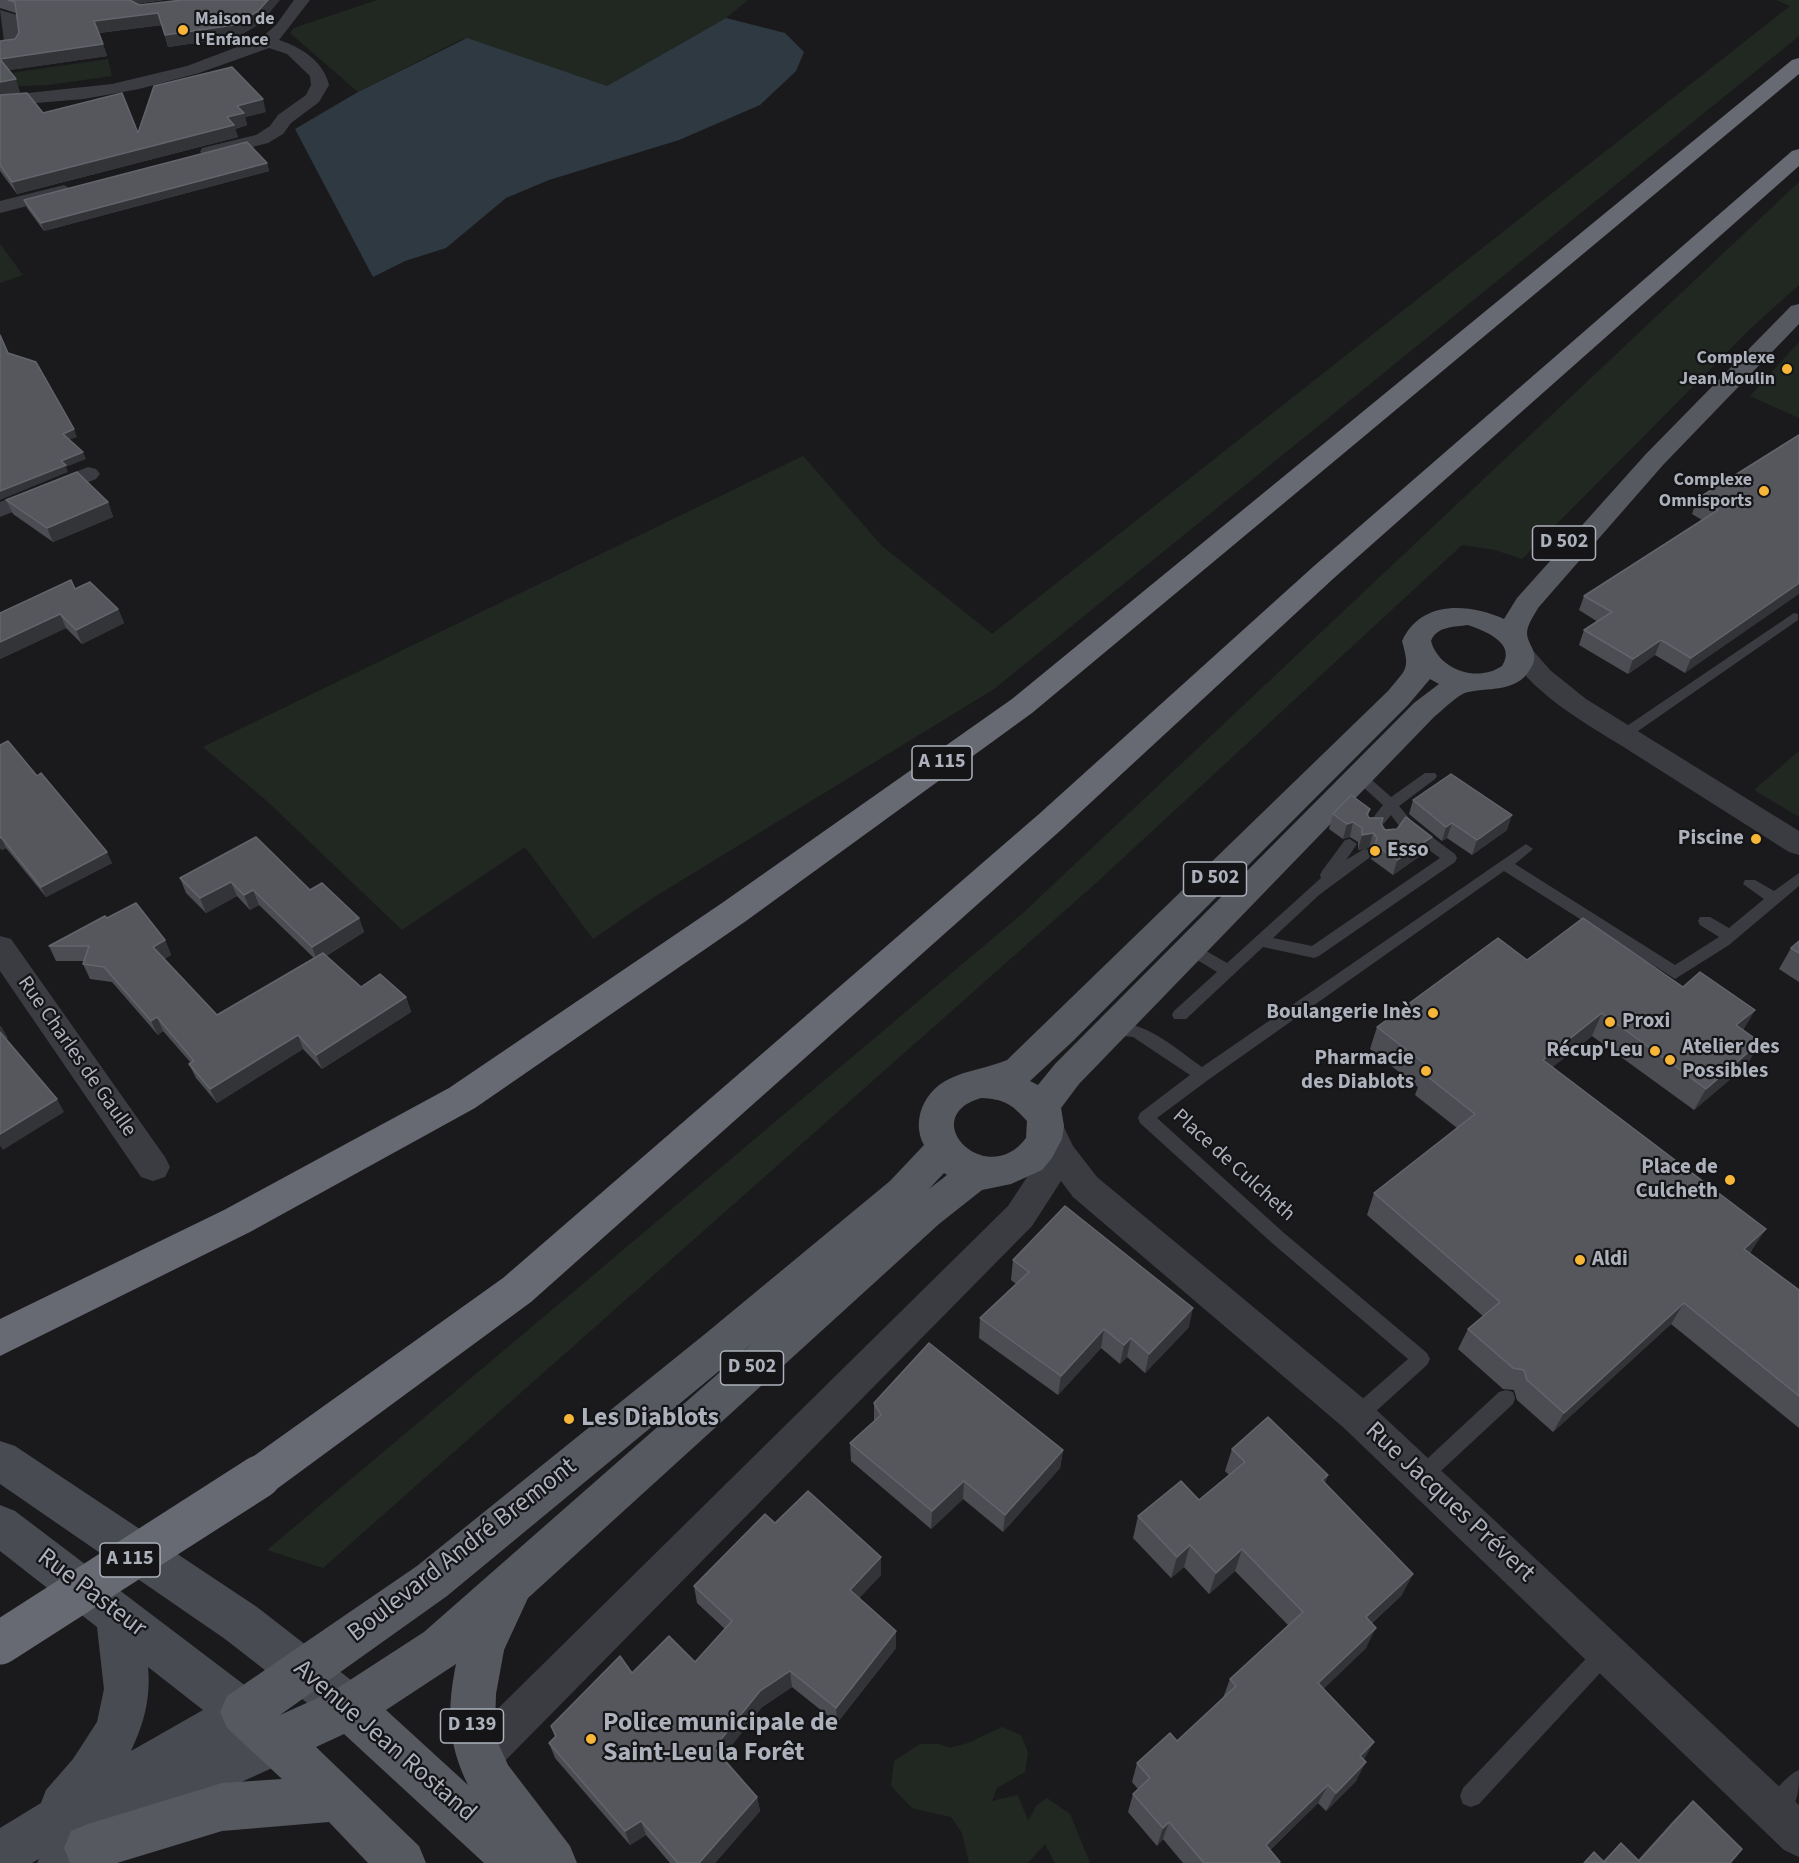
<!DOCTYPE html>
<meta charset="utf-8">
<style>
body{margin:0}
canvas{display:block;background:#1a1a1d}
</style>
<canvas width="1799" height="1863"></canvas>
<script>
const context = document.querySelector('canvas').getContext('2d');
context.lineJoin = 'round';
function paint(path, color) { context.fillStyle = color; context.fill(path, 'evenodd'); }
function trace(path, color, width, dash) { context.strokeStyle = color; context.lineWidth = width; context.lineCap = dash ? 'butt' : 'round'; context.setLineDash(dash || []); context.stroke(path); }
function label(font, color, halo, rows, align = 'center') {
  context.font = font + ' "Source Sans 3",sans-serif'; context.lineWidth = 4.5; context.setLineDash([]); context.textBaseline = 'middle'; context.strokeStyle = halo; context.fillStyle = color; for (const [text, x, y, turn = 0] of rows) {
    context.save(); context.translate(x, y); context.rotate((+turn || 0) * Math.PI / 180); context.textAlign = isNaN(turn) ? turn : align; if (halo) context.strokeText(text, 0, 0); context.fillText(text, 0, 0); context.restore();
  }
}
paint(new Path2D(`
 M377,0H748L726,18L607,86L462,39L358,92L290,33L294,28Z
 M1776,0H1799V36L994,689L651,899L593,939L525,847L402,930L268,802L203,747L803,456L882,546L992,634L1790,6Z
 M108,59L112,76L48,85L0,87L11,73Z
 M1799,182V285L1751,328L1522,559L1495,550L1462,545L1096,883L323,1568L267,1550L1023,913Z
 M0,244L23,275L0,283Z
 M1799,342V418L1750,396Z
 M1799,751V817L1754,790Z
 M1002,1727L1021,1735L1028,1752L1025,1772L997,1788L992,1801L1018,1795L1028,1821L1037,1805L1047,1798L1070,1814L1090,1863H1055L1045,1844L1028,1863H969L962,1833L951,1817L912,1808L891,1786L894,1761L920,1744H939L950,1748L968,1743Z`), '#202821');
paint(new Path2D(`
 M726,18L785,33L804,52L796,71L760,105L679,140L549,180L506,198L446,248L405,261L373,277L295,129L358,92L467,38L607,86Z`), '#2f3941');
paint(new Path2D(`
 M1794,613L1798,614V620L1628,738H1618L1616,735L1618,732Z
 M1359,771L1364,773L1391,797L1425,773H1435L1437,776L1435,779L1399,806L1413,823L1455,854L1457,858L1455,862L1319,956L1314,958L1263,947L1186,1019H1174L1172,1015L1174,1011L1217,972L1184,952L1181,948L1184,944H1194L1227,963L1321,878L1320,875L1322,871L1345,840L1350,839L1357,844L1346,860L1364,849L1369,850L1371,854L1369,858L1319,895L1273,938L1312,946L1440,858L1403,831L1391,815L1377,832H1367L1365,828L1383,805L1354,779L1352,776Z
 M1526,844L1533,849L1515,864L1675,965L1719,937L1700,925L1698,921L1700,917H1710L1729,928L1764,899L1743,884L1745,880H1755L1774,891L1799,873V886L1729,945L1675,979L1504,871L1208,1080L1157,1118L1284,1233L1427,1353L1430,1359L1427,1365L1364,1422L1357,1425L1350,1422L1348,1416L1350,1410L1408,1359L1272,1243L1140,1123L1138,1118L1140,1113L1190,1075L1133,1037L1104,1034L1102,1030L1104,1026C1140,1014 1174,1048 1202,1067Z
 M1506,1390L1513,1392L1515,1398L1513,1404L1429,1482L1422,1485L1415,1482L1412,1476L1415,1470L1499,1392Z
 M1606,1642L1613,1645L1616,1652L1613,1659L1479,1804L1471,1807L1463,1804L1460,1796L1463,1788L1599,1645Z
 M1799,1770C1799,1792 1799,1810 1776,1820L1768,1817L1765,1809C1771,1795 1785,1776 1799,1770Z`), '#3b3c42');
paint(new Path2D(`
 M294,0H310L279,40C301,47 324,62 329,85L319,102L291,123L283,134L268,143L209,158L200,152L202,148L256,135L270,126L278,115L306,95L311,85L310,76L287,54L269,48L199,73L139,89L84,99L0,106V96L112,84L187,66L261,38L276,25Z
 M0,10L17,15L19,19L21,45L19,49L0,52V42L4,41Z
 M64,185L74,191L71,195L0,213V201Z
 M88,467L96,469L100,474L96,479L0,517V502Z
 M1521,645L1530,647L1550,670L1586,699L1799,831V855L1789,852C1740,821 1690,789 1641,758C1595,728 1539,701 1508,653L1512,647Z
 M0,936L11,939L165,1157L170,1167L165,1177L153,1181L141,1177L0,971Z
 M1046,1111L1058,1115L1073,1146L1097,1177L1370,1404L1799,1805V1857L1784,1850L1344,1428L1073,1197L1061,1181L1032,1226L495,1771L480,1777L465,1771L459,1756L465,1741L1008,1206L1035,1165L1047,1161L1030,1124L1034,1115Z`), '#3b3c42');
paint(new Path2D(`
 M0,1441L15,1446L257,1607L365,1691L372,1707L365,1723L349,1730L333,1723L225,1639L0,1484Z
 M0,1505L15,1511L259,1696L266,1712L260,1727L278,1719L294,1726L301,1742L294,1758L237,1784L106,1863H37L39,1859L32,1863H0V1828L41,1803L46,1790L73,1759L97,1722L104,1689L97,1627L0,1551ZM148,1667L203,1710L131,1751C144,1723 151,1698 148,1667Z`), '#494b52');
paint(new Path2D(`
 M1799,304V324L1663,465L1538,608C1534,616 1527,624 1527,634C1528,645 1538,651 1533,664C1520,693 1493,687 1468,692C1458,694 1443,710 1434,717L1079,1084L1061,1108L1064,1126L1062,1139L1052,1158L1042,1170L1011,1184L982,1190L939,1224L528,1598L504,1650L496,1694L495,1726L499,1745L508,1765L570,1846L577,1863H484L344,1734L316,1747L419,1846L426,1863H368L329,1822L222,1831L117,1863H70L64,1848L71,1831L88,1824L222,1783L282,1779L227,1728L220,1712L227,1696L417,1566L705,1334L890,1181L924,1145C911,1121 924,1091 949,1079C967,1070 988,1068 1007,1060L1388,691C1407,668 1410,670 1402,641C1421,600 1468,603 1504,619L1517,598L1645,455L1791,306ZM1468,625C1485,631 1517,643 1502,666C1477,683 1439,670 1431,641C1437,626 1454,627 1468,625ZM1430,679L1439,684L1414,703L1055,1064L1038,1085L1030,1081L1073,1041L1408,705ZM981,1098C1004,1099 1012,1104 1027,1121L1026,1138C986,1191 915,1117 981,1098ZM944,1173L947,1175L929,1189ZM753,1343L424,1632L333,1691L280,1715L447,1596ZM456,1664C447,1709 447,1742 468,1785L386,1710Z`), '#575961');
paint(new Path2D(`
 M1799,58V74L1032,713L746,921L475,1108L250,1232L0,1356V1319L224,1210L449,1088L722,903L1012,699L1792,60Z
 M1799,149V166L1334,578L1061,830L531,1302L274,1491L259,1497L244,1491L238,1477L244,1463L503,1278L1039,814L1314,566L1792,151Z`), '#676a73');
trace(new Path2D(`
 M0,1643L259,1477`), '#676a73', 43);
paint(new Path2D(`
 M0,0H164L142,3L139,5L261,23L237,37L168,47L162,25L99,33L107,56L9,70L20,92L5,95L43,113L138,133L266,112L245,117L247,125L235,129L238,137L17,194L0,171V41L15,39L19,33L16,13L0,8Z
 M267,163L269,171L44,231L27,208L24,200Z
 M1799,435L1685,673L1655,655L1628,674L1579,645L1584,630L1598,622L1579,610L1584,596L1702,520L1692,514L1697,499Z
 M6,500L108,502L113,517L53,542L13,514Z
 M75,589L118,609L124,623L82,644L66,628L0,659V613Z
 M0,745L112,863L46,897L6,848L2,850L0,848Z
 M1413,800L1507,830L1472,855L1447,838L1442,841L1409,814Z
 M1370,809L1368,816L1369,818H1383L1381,825L1385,830L1432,837L1427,851L1393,875L1371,859L1373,853L1369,848L1358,850V842L1350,837L1343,839L1329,829L1333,814Z
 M180,878L310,890L359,918L364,932L326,956L361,987L406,997L411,1012L322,1069L303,1049L217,1103L196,1078L189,1064L191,1063L163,1031L158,1035L112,982L90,979L83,964L84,961H56L49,946L107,918L165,940L171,955L164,959L217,1015L314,958L259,905L250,910L237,896L206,913L186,893Z
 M1799,941V982L1779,969L1791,948Z
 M1527,960L1683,987L1755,1010L1743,1030L1748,1064L1694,1110L1592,1036L1552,1067L1752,1250L1750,1253L1799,1290V1428L1671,1324L1553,1432L1517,1400L1514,1390L1503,1389L1458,1349L1468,1329L1483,1316L1367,1215L1374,1193L1457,1128L1415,1095L1418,1087L1370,1049L1377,1027Z
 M1013,1260L1189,1327L1145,1373L1127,1357L1120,1364L1101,1348L1058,1395L979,1338L980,1318L1016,1284L1011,1280Z
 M874,1403L1063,1450L1060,1468L1003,1532L963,1499L931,1529L851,1461L850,1443L874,1421Z
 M1232,1449L1328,1475L1325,1483L1402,1595L1372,1623L1366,1648L1323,1689L1364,1760L1356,1781L1326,1811L1318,1803L1270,1850L1279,1863H1183L1163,1839L1157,1846L1128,1812L1133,1794L1138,1789L1132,1782L1137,1763L1177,1741L1223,1698L1230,1679L1288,1625L1235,1571L1209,1594L1184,1567L1171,1578L1133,1538L1138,1516L1199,1500L1229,1475L1225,1471Z
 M775,1523L881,1557V1575L859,1598L896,1648L837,1723L792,1687L762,1707L722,1757L757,1797L760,1811L715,1863H670L646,1835L630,1845L555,1758L549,1743L555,1737L551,1726L632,1673L695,1662L725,1629L697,1603L694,1586Z
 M1693,1801L1730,1863H1584L1603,1861L1621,1843L1638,1860L1674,1820Z`), '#4b4d52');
paint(new Path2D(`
 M129,0H164L142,3L132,11Z
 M268,0H280L261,23L237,37L168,47L165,35Z
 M158,13L162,25L98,33L94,21Z
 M103,44L107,56L4,71L0,59Z
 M16,79L20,92L0,96V82Z
 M263,99L266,112L245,117L247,125L235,129L238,137L17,194L12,182L227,117L237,106Z
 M267,163L269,171L44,231L41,223Z
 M74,429L77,437L66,441L63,434Z
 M83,452L86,459L66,467L68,472L0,500V491L61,461Z
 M108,502L113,517L53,542L47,528Z
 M1799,583V594L1685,673L1691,658Z
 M118,609L124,623L82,644L76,630Z
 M60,614L66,628L0,659V642Z
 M1661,640L1655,655L1628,674L1633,659Z
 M1512,815L1507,830L1472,855L1477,840Z
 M1353,822L1350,837L1343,839L1347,824Z
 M1452,823L1447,838L1442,841L1446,827Z
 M1373,833L1369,848L1358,850L1362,835Z
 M1,837L6,848L2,850L0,847V838Z
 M1432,837L1427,851L1393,875L1397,860Z
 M107,852L112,863L46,897L41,887Z
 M231,882L237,896L206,913L200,898Z
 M253,890L259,905L250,910L244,895Z
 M359,918L364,932L317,961L312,947Z
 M165,940L171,955L160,962L153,947Z
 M406,997L411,1012L322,1069L316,1055Z
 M1755,1010L1742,1032L1736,1025Z
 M1602,1013L1592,1036L1534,1082L1543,1060Z
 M157,1017L163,1031L158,1035L151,1021Z
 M0,1026H1L8,1038L4,1040L0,1033Z
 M298,1035L303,1049L217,1103L210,1089Z
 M1760,1042L1748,1064L1694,1110L1706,1089Z
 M57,1099L64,1112L3,1150L0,1146V1134Z
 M1766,1229L1752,1250L1731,1270L1744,1249Z
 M1684,1303L1671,1324L1553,1432L1564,1413Z
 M1193,1308L1189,1327L1145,1373L1149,1354Z
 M1104,1329L1101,1348L1058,1395L1061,1376Z
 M1131,1338L1127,1357L1120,1364L1124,1345Z
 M1063,1450L1060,1468L1003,1532L1005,1515Z
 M1328,1475L1319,1498L1322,1480Z
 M964,1481L963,1499L931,1529L932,1511Z
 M1190,1545L1184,1567L1171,1578L1177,1557Z
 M1242,1549L1235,1571L1209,1594L1216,1573Z
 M881,1557V1575L851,1607L850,1590Z
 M1413,1574L1402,1595L1356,1637L1366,1617Z
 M1376,1628L1366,1648L1309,1703L1318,1683Z
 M896,1631V1648L837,1723L836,1708Z
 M790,1671L792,1687L762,1707L718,1763L714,1748L760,1691Z
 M1374,1742L1363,1761L1360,1756Z
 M1366,1762L1356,1781L1326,1811L1336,1793Z
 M1328,1785L1318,1803L1257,1862L1266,1845Z
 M757,1797L760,1811L715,1863H699Z
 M641,1821L646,1835L630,1845L625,1831Z
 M1169,1822L1163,1839L1157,1846L1163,1828Z`), '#333438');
const building = new Path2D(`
 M8,0H130L139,5L182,0H268L258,11L234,25L165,35L158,13L94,21L103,44L0,59V41L15,39L19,33L15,2Z
 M0,59L16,79L0,82Z
 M232,67L263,99L237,106L244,113L227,117L234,125L12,182L0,165V95L27,93L43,113L122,93L138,133L154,86Z
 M247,142L267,163L41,223L24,200Z
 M0,335L8,353L36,362L74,429L63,434L83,452L61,461L66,465L0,491Z
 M1799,435V583L1691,658L1661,640L1633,659L1584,630L1612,612L1584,596L1718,510L1697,499Z
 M77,472L108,502L47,528L6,500Z
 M71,580L75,589L90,582L118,609L76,630L60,614L0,642V613Z
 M8,741L37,776L41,773L107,852L41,887L1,837L0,838V745Z
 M1451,774L1512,815L1477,840L1452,823L1446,827L1413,800Z
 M1351,795L1370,809L1367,814L1369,818H1383L1381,824L1385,830L1397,829L1406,817L1432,837L1397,860L1375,845L1377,838L1373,833L1362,835V828L1353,822L1347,824L1333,814Z
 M256,837L310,890L322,883L359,918L312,947L253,890L244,895L231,882L200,898L180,878Z
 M136,903L165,940L153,947L217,1015L323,953L361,987L380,974L406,997L316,1055L298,1035L210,1089L189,1064L194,1061L157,1017L151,1021L104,967L83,964L89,946H49L105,916L107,918Z
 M1583,918L1683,987L1700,972L1755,1010L1736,1025L1760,1042L1706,1089L1602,1013L1543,1060L1766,1229L1744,1249L1799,1290V1396L1684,1303L1564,1413L1527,1380L1524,1370L1513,1368L1468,1329L1500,1302L1374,1193L1475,1114L1423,1073L1430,1068L1377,1027L1498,938L1527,960Z
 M1799,941V953L1791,948Z
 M0,1032L57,1099L0,1134Z
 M1065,1206L1193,1308L1149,1354L1131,1338L1124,1345L1104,1329L1061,1376L980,1318L1029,1272L1013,1260Z
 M929,1343L1063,1450L1005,1515L964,1481L932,1511L850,1443L881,1415L874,1403Z
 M1268,1417L1328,1475L1322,1480L1413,1574L1366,1617L1376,1628L1318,1683L1374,1742L1360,1756L1366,1762L1336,1793L1328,1785L1266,1845L1280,1862L1279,1863H1204L1169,1822L1163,1828L1133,1794L1150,1778L1137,1763L1170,1733L1177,1741L1236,1686L1230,1679L1303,1612L1242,1549L1216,1573L1190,1545L1177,1557L1138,1516L1181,1481L1199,1500L1245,1462L1232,1449Z
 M808,1491L881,1557L850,1590L896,1631L836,1708L790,1671L760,1691L714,1748L757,1797L699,1863H678L641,1821L625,1831L549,1743L556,1736L551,1726L620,1656L632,1673L669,1636L695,1662L732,1621L694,1586L765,1514L775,1523Z
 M1693,1801L1742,1849L1730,1863H1584L1594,1852L1604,1862L1621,1843L1639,1861Z`);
paint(building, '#56575d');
trace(building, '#63656c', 1.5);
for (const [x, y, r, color] of [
 [183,30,6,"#f7b637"],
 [1787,369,6,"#f7b637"],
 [1764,491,6,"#f7b637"],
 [1756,839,6,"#f7b637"],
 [1375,851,6,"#f7b637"],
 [1433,1013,6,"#f7b637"],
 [1610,1022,6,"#f7b637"],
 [1655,1051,6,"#f7b637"],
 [1670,1060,6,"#f7b637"],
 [1426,1071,6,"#f7b637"],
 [1730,1180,6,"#f7b637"],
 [1580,1260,6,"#f7b637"],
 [569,1419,6,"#f7b637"],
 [591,1739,6,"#f7b637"]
]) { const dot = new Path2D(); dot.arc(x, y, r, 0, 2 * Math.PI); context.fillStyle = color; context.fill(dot); trace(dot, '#151518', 2); }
label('bold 18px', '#acb1bc', '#151518', [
 ["Maison de",195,20,"left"],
 ["l'Enfance",195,41,"left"],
 ["Complexe",1775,359],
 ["Jean Moulin",1775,380],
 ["Complexe",1752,481],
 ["Omnisports",1752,502]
], 'right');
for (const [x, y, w] of [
 [1564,543,63],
 [942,763,60],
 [1215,879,63],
 [752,1368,63],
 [130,1560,60],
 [472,1726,63]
]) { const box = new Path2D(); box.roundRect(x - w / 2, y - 17, w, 34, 4.5); context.fillStyle = '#151518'; context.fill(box); trace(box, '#acb1bc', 1.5); }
label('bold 20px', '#acb1bc', null, [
 ["D 502",1564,543],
 ["A 115",942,763],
 ["D 502",1215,879],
 ["D 502",752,1368],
 ["A 115",130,1560],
 ["D 139",472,1726]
]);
label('bold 21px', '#acb1bc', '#151518', [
 ["Piscine",1744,839],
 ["Esso",1387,851,"left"],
 ["Boulangerie Inès",1421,1013],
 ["Proxi",1622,1022,"left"],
 ["Atelier des",1682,1048,"left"],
 ["Possibles",1682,1072,"left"],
 ["Récup'Leu",1643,1051],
 ["Pharmacie",1414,1059],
 ["des Diablots",1414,1083],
 ["Place de",1718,1168],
 ["Culcheth",1718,1192],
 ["Aldi",1592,1260,"left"]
], 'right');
label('21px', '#acb1bc', '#151518', [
 ["Rue Charles de Gaulle",76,1057,55],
 ["Place de Culcheth",1233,1166,42]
]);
label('bold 26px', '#acb1bc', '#151518', [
 ["Les Diablots",581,1419],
 ["Police municipale de",603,1724],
 ["Saint-Leu la Forêt",603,1754]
], 'left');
label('26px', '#acb1bc', '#151518', [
 ["Rue Jacques Prévert",1449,1503,43],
 ["Boulevard André Bremont",463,1551,-38],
 ["Rue Pasteur",91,1594,37],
 ["Avenue Jean Rostand",384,1742,41]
]);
</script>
